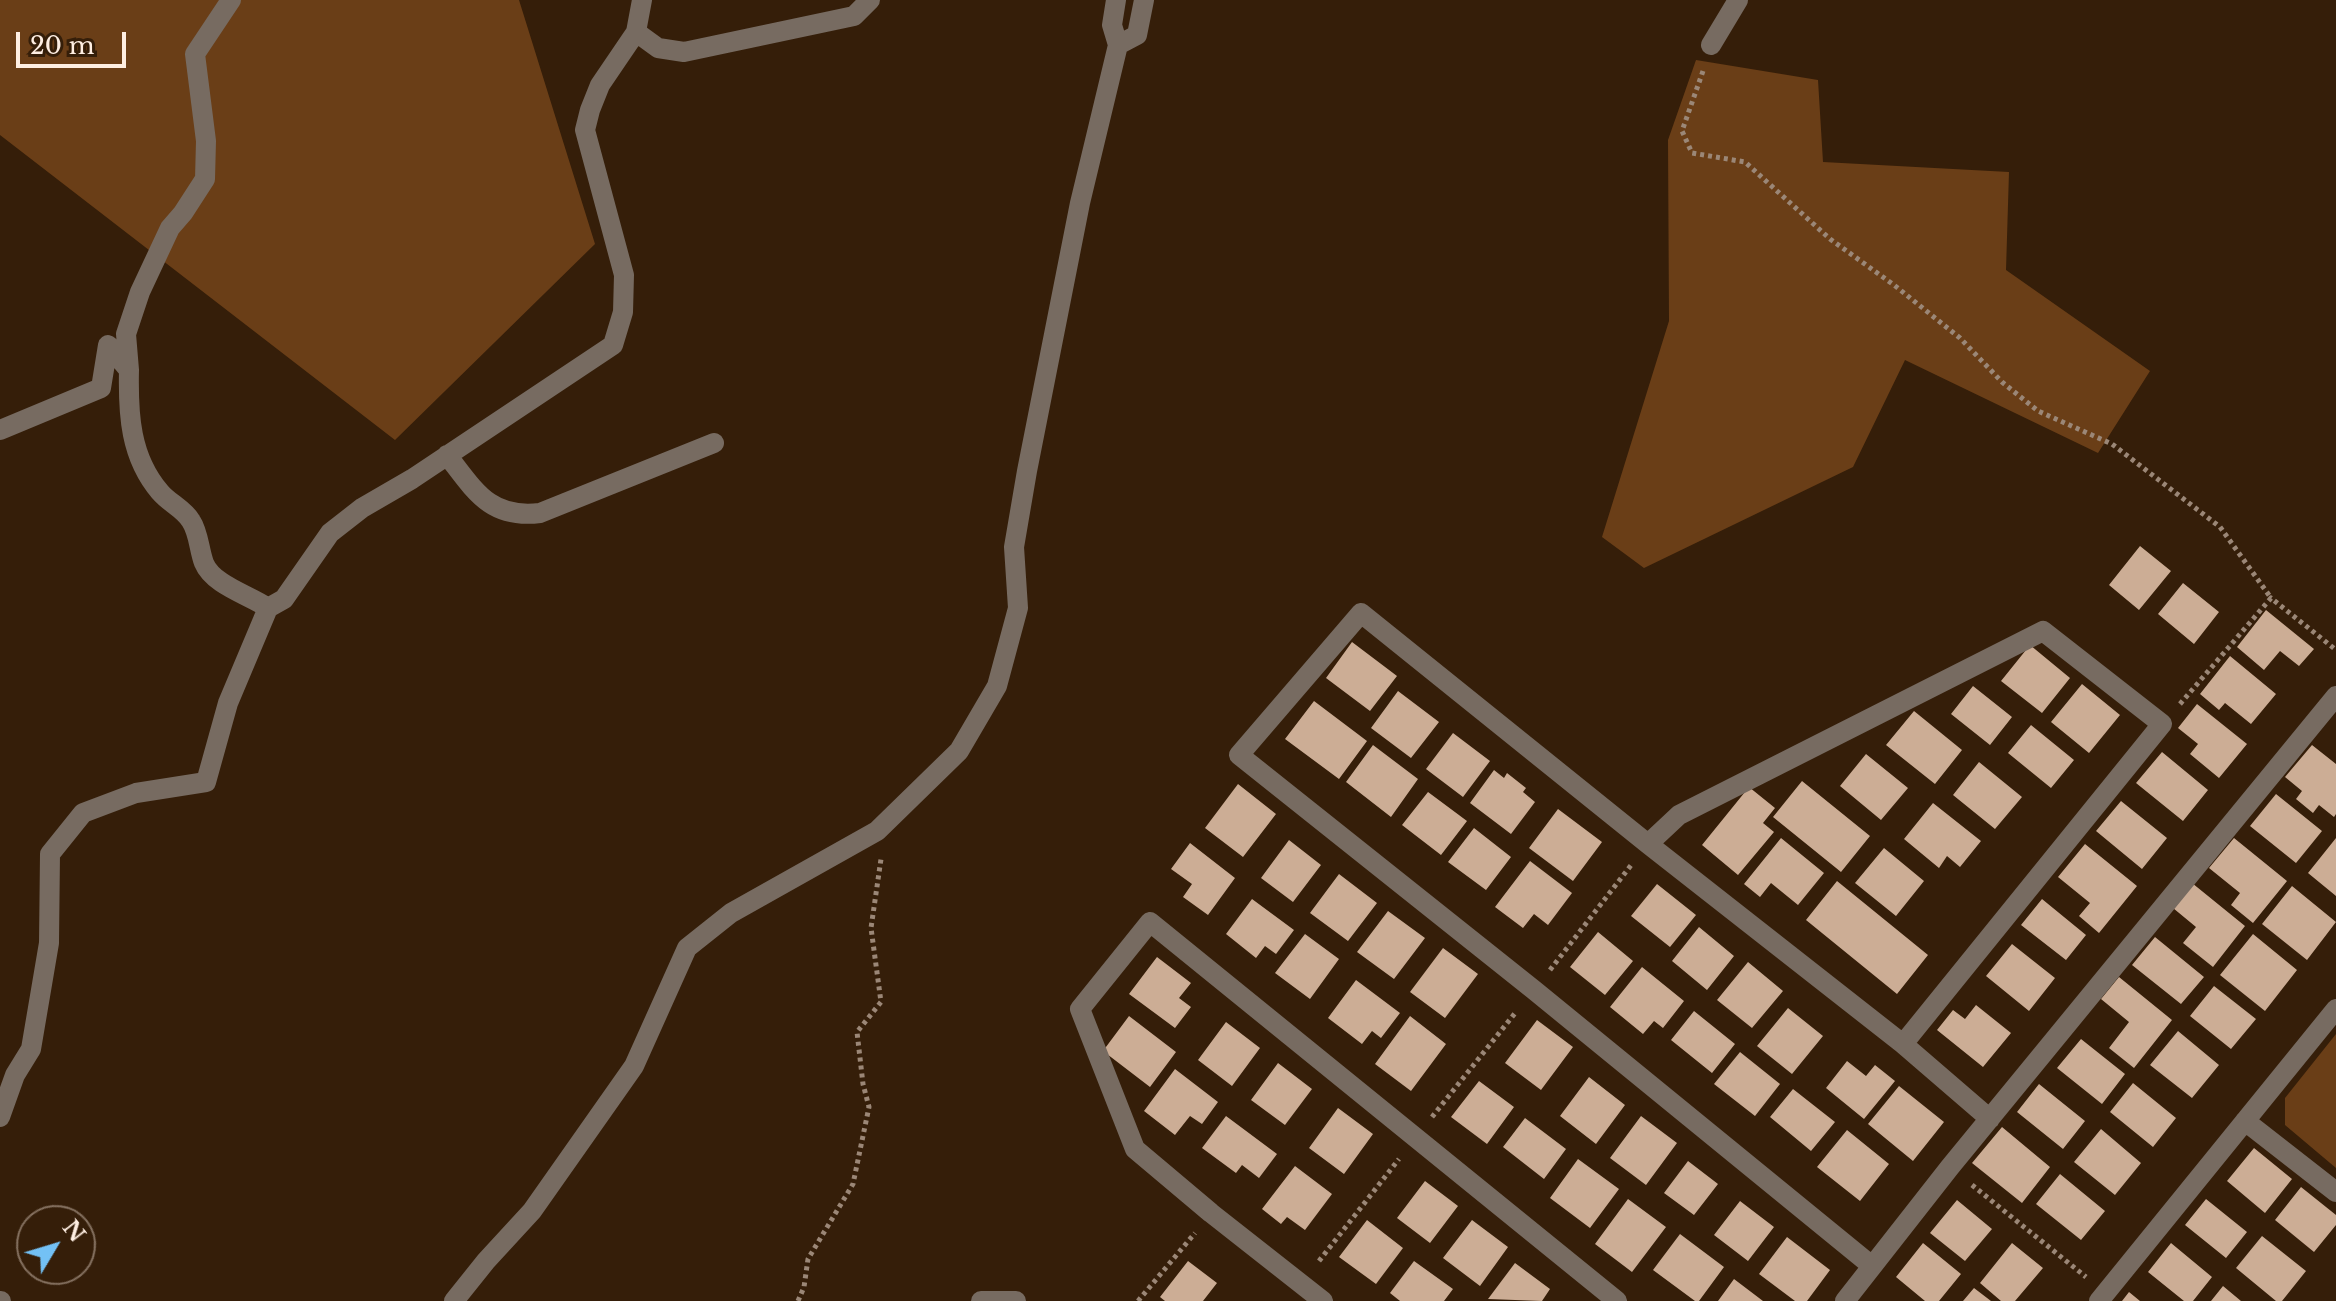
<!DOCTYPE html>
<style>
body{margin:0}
#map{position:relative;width:2336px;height:1301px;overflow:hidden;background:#351e09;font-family:"Libre Baskerville",serif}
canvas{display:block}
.north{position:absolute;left:16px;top:1205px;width:80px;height:80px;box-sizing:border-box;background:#351e09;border:2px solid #857160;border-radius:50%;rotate:52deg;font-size:22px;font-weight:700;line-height:32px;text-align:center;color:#feeee2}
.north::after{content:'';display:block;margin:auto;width:28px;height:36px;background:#73c1f5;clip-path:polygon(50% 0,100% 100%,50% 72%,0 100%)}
.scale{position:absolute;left:16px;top:32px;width:110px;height:36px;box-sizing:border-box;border:4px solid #feeee2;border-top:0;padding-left:10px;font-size:24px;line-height:28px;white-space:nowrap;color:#feeee2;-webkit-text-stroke:6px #351e09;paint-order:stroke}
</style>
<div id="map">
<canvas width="2336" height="1301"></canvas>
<div class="north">N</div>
<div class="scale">20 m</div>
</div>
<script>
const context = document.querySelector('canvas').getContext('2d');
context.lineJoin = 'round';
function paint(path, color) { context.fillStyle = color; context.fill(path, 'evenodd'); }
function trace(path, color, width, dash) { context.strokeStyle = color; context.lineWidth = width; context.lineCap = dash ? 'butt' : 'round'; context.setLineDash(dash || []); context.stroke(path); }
paint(new Path2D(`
 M0,0H519L595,244L395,440L0,135Z
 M1696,60L1818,80L1823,162L2009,172L2006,270L2150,371L2098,453L1905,360L1853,467L1644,568L1602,537L1669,321L1668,140Z
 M2336,1034V1168L2285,1125V1098Z`), '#6a3e17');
paint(new Path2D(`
 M2140,546L2171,571L2139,610L2109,585Z
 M2183,583L2219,612L2194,644L2158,614Z
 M2266,610L2314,649L2299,666L2280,651L2264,670L2237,647Z
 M1352,642L1397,676L1370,711L1326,678Z
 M2030,645L2070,678L2042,713L2001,681Z
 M2230,656L2276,694L2251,724L2225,703L2219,710L2200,694Z
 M2082,684L2120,715L2089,753L2051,722Z
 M1973,686L2012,717L1990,745L1951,714Z
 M1398,691L1439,722L1411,758L1371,728Z
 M1314,701L1367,741L1339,779L1285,739Z
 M2197,704L2247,744L2219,778L2190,754L2198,744L2178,728Z
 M1914,711L1962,750L1935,784L1886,745Z
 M2031,725L2074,760L2051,788L2008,753Z
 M1453,733L1490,761L1463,797L1426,769Z
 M1373,745L1418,779L1391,817L1346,782Z
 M2312,745L2336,764V814L2334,817L2319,805L2313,813L2296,799L2302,791L2285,777Z
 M2162,752L2208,790L2183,821L2136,783Z
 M1866,754L1908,788L1881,820L1840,786Z
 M1979,762L2022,797L1995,829L1953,795Z
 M1494,770L1504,778L1507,773L1526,788L1523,792L1535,802L1511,834L1470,803Z
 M1802,781L1870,836L1841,872L1773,817Z
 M1238,784L1276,814L1243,857L1205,828Z
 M1749,787L1775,808L1763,823L1774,832L1738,875L1702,845Z
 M1428,792L1467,821L1441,855L1402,825Z
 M2276,794L2322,831L2296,863L2250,826Z
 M2121,801L2167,838L2142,869L2096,831Z
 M1933,803L1981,841L1960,867L1947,856L1939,868L1904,839Z
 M1558,809L1602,842L1573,881L1529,848Z
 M1474,828L1511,857L1486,890L1448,862Z
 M1781,838L1824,873L1798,905L1771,883L1760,897L1744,884Z
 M2234,838L2287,881L2253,923L2231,905L2240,893L2209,868Z
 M2336,838V896L2308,873Z
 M1289,840L1321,865L1293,902L1261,878Z
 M1190,843L1235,878L1208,915L1183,897L1192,884L1171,869Z
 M2085,844L2137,886L2099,933L2079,916L2090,903L2058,877Z
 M1884,848L1924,881L1896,916L1855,883Z
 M1530,861L1572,893L1548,925L1534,914L1523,928L1495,907Z
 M1339,874L1377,903L1348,941L1310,913Z
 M1837,881L1928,955L1897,994L1806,920Z
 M2192,883L2245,926L2213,967L2183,943L2196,927L2173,908Z
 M1657,884L1696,915L1670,947L1631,916Z
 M2292,886L2336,922L2307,960L2262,924Z
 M1252,899L1294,930L1276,954L1265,946L1256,958L1226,934Z
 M2042,899L2086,935L2066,960L2021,925Z
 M1388,911L1425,938L1394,979L1357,952Z
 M1699,927L1734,956L1707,990L1672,961Z
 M1598,932L1633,961L1605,995L1570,967Z
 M1305,934L1339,959L1310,999L1275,973Z
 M2253,934L2297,970L2265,1011L2220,975Z
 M2155,937L2204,977L2181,1004L2132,965Z
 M2012,944L2055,978L2029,1011L1986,976Z
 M1443,948L1478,974L1445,1018L1410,992Z
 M1157,957L1191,983L1179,998L1191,1007L1175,1028L1129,994Z
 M1748,962L1783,991L1752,1028L1717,1000Z
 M1642,967L1684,1001L1663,1028L1654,1021L1643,1034L1610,1007Z
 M2119,977L2172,1020L2134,1068L2109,1048L2129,1022L2101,999Z
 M1356,980L1400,1013L1381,1038L1372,1031L1362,1044L1328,1018Z
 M2214,986L2256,1019L2231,1049L2190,1016Z
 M1976,1005L2011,1033L1983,1067L1937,1030L1953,1010L1965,1019Z
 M1788,1008L1823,1036L1792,1074L1757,1046Z
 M1694,1011L1735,1044L1712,1073L1671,1040Z
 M1129,1016L1176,1052L1150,1087L1103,1051Z
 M1410,1016L1446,1044L1411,1091L1375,1064Z
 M1537,1020L1573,1047L1541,1090L1505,1063Z
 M1226,1022L1260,1048L1232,1086L1198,1060Z
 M2178,1031L2219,1065L2192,1098L2150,1065Z
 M2081,1039L2125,1074L2102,1104L2057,1068Z
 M1740,1052L1780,1084L1755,1116L1714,1084Z
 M1847,1061L1866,1076L1875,1065L1895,1081L1864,1119L1826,1088Z
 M1278,1063L1312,1089L1285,1125L1251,1100Z
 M1175,1069L1218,1102L1202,1124L1190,1116L1175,1135L1144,1111Z
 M1589,1077L1625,1105L1596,1144L1560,1116Z
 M1479,1081L1514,1107L1487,1144L1451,1117Z
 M2133,1083L2176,1118L2153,1147L2110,1112Z
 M2039,1084L2085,1121L2063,1149L2017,1112Z
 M1899,1086L1944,1122L1913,1161L1868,1124Z
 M1793,1089L1835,1122L1811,1151L1770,1117Z
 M1338,1108L1373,1134L1344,1174L1309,1148Z
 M1226,1116L1277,1154L1259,1178L1242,1165L1236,1173L1202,1148Z
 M1641,1116L1677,1143L1646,1185L1610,1158Z
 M1525,1118L1566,1149L1544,1179L1503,1147Z
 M2002,1127L2050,1167L2022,1203L1972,1163Z
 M2101,1129L2141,1163L2115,1195L2074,1162Z
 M1847,1130L1889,1164L1860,1201L1817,1167Z
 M2254,1148L2292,1179L2265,1213L2227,1181Z
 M1578,1159L1619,1189L1590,1228L1550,1198Z
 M1688,1161L1718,1184L1694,1215L1664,1193Z
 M1295,1166L1332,1194L1305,1230L1287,1217L1281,1224L1262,1209Z
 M2060,1174L2105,1211L2081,1240L2036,1204Z
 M1425,1181L1458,1206L1430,1243L1397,1218Z
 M2301,1187L2336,1215V1225L2314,1252L2275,1220Z
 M1628,1199L1666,1227L1632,1272L1595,1244Z
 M2206,1199L2247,1232L2226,1258L2185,1225Z
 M1957,1200L1992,1229L1965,1261L1930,1233Z
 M1740,1201L1774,1227L1748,1261L1714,1235Z
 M1367,1220L1403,1248L1376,1284L1339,1257Z
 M1472,1220L1508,1247L1480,1286L1443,1258Z
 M1680,1234L1724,1267L1699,1301H1695L1653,1270Z
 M2262,1236L2306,1271L2282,1301H2276L2236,1268Z
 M1787,1237L1830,1270L1807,1301H1795L1759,1274Z
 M1923,1243L1961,1274L1939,1301H1925L1896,1277Z
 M2012,1243L2043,1268L2015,1301H2001L1980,1283Z
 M2171,1243L2212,1277L2193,1301H2184L2148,1272Z
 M1188,1261L1217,1283L1203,1301H1165L1160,1297Z
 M1414,1261L1453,1289L1444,1301H1400L1390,1293Z
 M1515,1263L1550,1289L1542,1301L1488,1299Z
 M1734,1279L1763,1301H1718Z
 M2223,1286L2241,1301H2211Z
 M1974,1288L1991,1301H1963Z
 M2129,1292L2140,1301H2122Z`), '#ccad95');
trace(new Path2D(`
 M1703,71L1682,131L1692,153L1745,162L1830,239L1894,285L1960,338L2002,382L2038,411L2112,444L2220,527L2271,598
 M2180,704L2271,598L2336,650
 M1550,970L1632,864
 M1432,1117L1516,1012
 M1972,1185L2086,1277
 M1319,1261L1399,1159
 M798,1301L804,1287L808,1259L853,1184L869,1107L863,1084L857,1032L881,1002L871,928L881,859
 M1138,1301L1195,1233`), '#9b8777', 5, [4, 4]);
trace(new Path2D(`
 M636,32L658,48L684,52L854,16L870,0
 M1118,45L1137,35L1144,0
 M1711,45L1738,0
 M129,370C128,414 130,457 160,492C169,503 184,509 191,521C199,533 199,550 204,563C213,585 249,595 268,608
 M0,430L101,388L108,345L129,370L126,334L140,292L170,228L183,213L205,179L206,141L195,54L231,0
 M447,455C475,491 490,519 540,513L714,443
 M1648,844L1679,815L2043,631L2162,724L1903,1044
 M0,1117L15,1075L31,1049L49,943L50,854L83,813L136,793L206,782L228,703L268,608L284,599L330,533L362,508L412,479L613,345L623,312L624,275L585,130L590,110L600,85L636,32L642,0
 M2245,1121L2336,1192
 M1872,1266L1534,990L1239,755L1361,613L1648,844L1903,1044L1990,1119
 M0,1301H1
 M454,1301L486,1261L532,1211L634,1066L687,948L731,913L877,831L959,751L997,686L1018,608L1014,547L1027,471L1080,203L1118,45L1112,25L1116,0
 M981,1301H1016
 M1323,1301L1211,1213L1135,1149L1080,1009L1150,922L1617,1301
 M1845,1301L1950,1167L2336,696
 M2099,1301L2336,1009`), '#776b61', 20);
</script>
